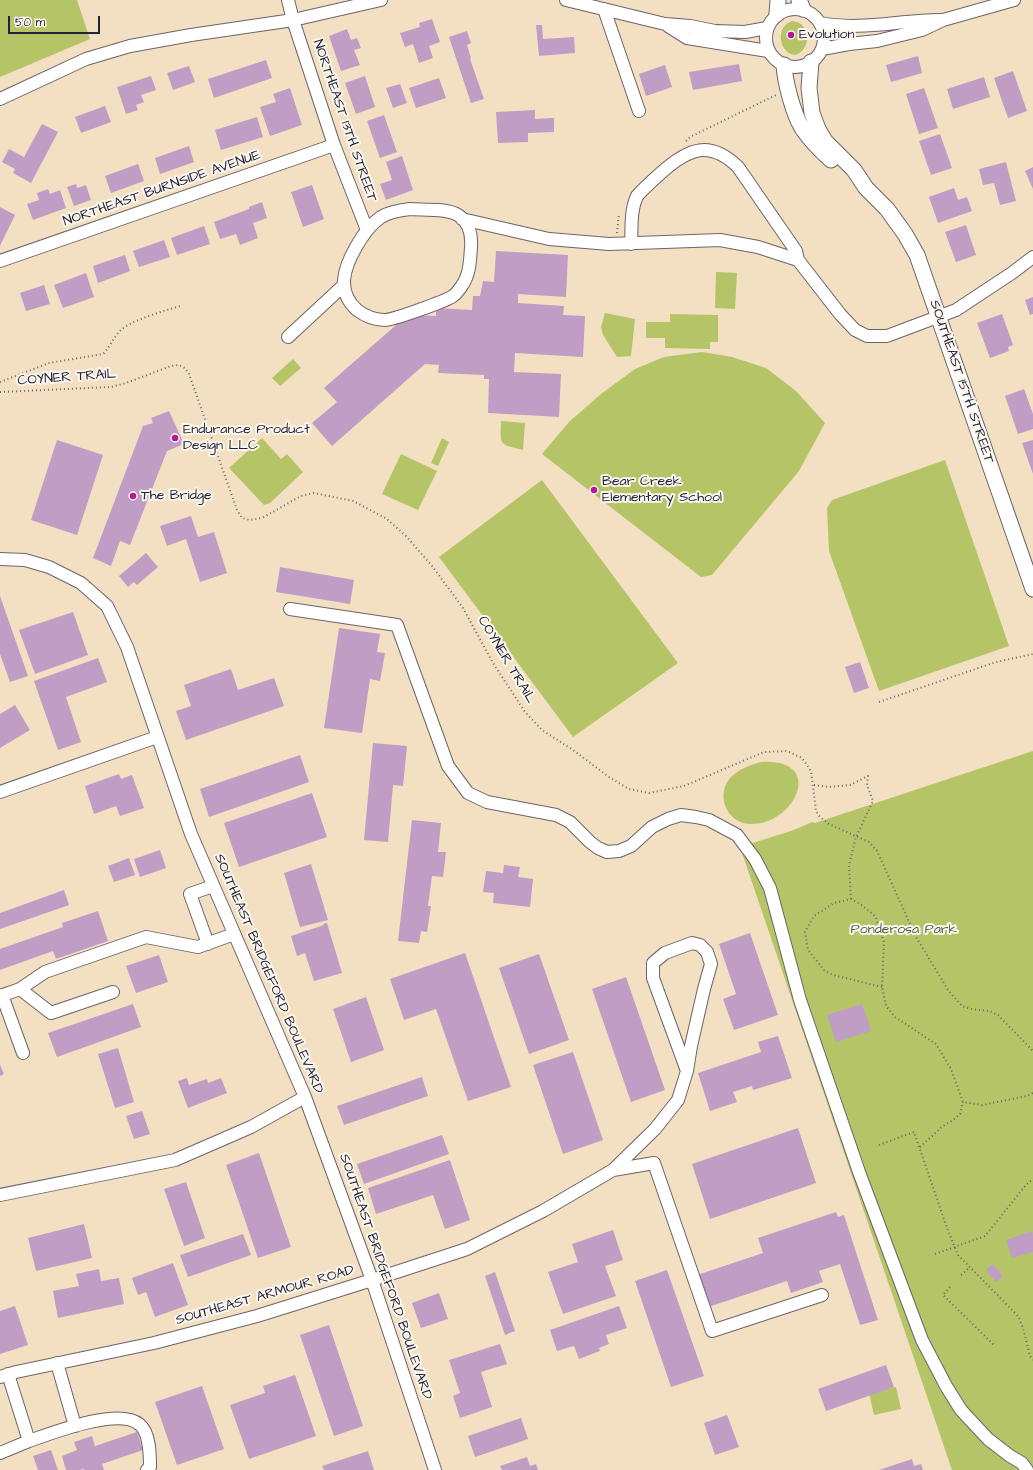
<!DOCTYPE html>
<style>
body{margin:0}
#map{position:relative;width:1033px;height:1470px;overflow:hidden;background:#f3e0c2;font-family:"Architects Daughter",sans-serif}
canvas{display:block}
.scale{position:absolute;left:8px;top:16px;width:92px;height:18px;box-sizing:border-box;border:2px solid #22223b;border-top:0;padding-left:5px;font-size:12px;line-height:14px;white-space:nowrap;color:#22223b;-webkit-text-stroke:3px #fbf7ec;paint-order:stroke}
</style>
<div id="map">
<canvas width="1033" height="1470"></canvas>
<div class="scale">50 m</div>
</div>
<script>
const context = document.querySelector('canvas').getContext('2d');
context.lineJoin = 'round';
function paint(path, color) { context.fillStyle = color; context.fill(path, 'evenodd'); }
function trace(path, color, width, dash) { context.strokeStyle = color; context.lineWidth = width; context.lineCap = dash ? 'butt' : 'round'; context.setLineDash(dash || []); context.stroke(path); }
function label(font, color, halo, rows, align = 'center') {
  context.font = font + ' "Architects Daughter",sans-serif'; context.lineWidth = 4; context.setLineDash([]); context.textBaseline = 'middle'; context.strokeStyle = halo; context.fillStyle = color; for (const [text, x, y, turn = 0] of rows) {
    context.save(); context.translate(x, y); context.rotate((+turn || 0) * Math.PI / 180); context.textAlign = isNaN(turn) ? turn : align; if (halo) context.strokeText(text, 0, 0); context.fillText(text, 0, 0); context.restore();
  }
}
paint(new Path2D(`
 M0,0H77L90,39L0,77Z
 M793,21C811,23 812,50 795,55C778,53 775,25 793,21Z
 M716,272L737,273L735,309L715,308Z
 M605,313L635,319L631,356L617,357L603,335L601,327Z
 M670,314L718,315V342H710V349L665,348V338H646V322H670Z
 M702,352L732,357L766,368L796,391L825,423L799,471L712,575L701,577L542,454L569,422L601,394L635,369L664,357Z
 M293,359L301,368L280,386L272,378Z
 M501,421L525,423L523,450C499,444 500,446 501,421Z
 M262,438L281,459L287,454L303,472L270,503L264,505L229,468Z
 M442,438L449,442L438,466L431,463Z
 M401,454L437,471L418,510L382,494Z
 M945,460L1009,646L879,691L829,551L827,508L832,500Z
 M542,480L678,663L573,737L439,557Z
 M1033,751V1470H952L740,847L794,830L812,822L815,823Z
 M761,762C827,758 795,826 750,824C726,823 715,794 731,777C739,769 750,765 761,762Z
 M896,1387L901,1409L874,1415L869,1393Z`), '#b5c467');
paint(new Path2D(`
 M432,19L440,42L429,46L433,58L419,63L413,44L405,47L400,33L420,27L419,23Z
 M536,25H542L543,39L574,37L575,53L539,56Z
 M347,29L351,40L357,38L361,48L354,50L360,65L341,71L329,36Z
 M467,31L471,43L467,45L471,58L470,59L484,99L471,103L449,37Z
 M918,56L922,73L891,82L886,65Z
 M266,60L272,78L214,98L208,79Z
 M739,64L742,81L693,90L689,72Z
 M665,65L672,87L646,96L639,74Z
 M189,66L195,82L173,90L167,73Z
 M1013,71L1027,111L1008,118L994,78Z
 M151,76L156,90L141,95L144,102L136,105L138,110L126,114L117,87Z
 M365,76L375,107L356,114L345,83Z
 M984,77L990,97L953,109L947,89Z
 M439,78L446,98L416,108L409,88Z
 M400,84L407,103L393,108L386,88Z
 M290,88L302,125L270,136L260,107L276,102L273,94Z
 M924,88L938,128L919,134L906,94Z
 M105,106L111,122L81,133L75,117Z
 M535,110V119L554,118V132L528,133V142L498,143L496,112Z
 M384,115L397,152L380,158L367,121Z
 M257,117L263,137L221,150L215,130Z
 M42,124L58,132L31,183L13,173L15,169L2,162L9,149L24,157Z
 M940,134L952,168L931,175L919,141Z
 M189,146L194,162L160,174L155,158Z
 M402,156L413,190L386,200L380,184L392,180L386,162Z
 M1006,162L1016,201L1000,205L994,183L983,185L979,169Z
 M138,164L144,181L111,193L105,176Z
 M1033,167V189L1025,171Z
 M76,184L77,188L86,185L91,200L74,206L67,187Z
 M312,185L324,219L303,227L291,192Z
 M954,188L958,200L967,197L972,211L938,223L929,197Z
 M48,189L50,194L60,190L66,208L33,220L27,204L39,200L37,193Z
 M262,202L267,218L253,223L258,238L240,245L236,234L220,239L214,222L249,209V207Z
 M0,207L15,215L0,246Z
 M966,225L976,255L956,262L945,232Z
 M204,226L210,244L177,255L171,238Z
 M164,240L170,257L139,267L133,251Z
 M496,251L568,255L566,297L518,294V303L564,306L563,315L585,316L583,357L515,353L514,372L561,374L559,417L488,413L489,379H484V375L438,373L439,365L425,364L332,446L312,423L337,402L324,388L403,319H410L411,317L414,315L436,316V308L472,310L473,296H480L483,281L494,282Z
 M125,255L130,271L98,283L93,266Z
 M86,273L94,297L63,308L54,285Z
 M44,285L50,304L26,311L20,293Z
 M1033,297V314L1030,315L1025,300Z
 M1002,314L1013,345L1008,347L1009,351L990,358L977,323Z
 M1024,389L1033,414V429L1018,434L1005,396Z
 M169,411L184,444L167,451L130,545L120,541L111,566L93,558L143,426L153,423L151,418Z
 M57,440L103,455L77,535L31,520Z
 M1033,440V474L1022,443Z
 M191,516L198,537L214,532L227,573L200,582L186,539L167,546L160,526Z
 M146,553L158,567L137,585L134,582L128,587L119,576Z
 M280,567L354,580L350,604L276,592Z
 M0,596L28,676L10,682L0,654Z
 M73,612L88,655L35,674L19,630Z
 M339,628L380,634L377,652L385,653L380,681L370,679L362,733L324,728Z
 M98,658L107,682L66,697L81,742L58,750L34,681Z
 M860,662L869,688L854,693L845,667Z
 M231,669L238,690L274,678L284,706L186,740L176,711L191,706L184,685Z
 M15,705L30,730L0,748V714Z
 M373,743L407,746L403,786L393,785L388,842L364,840Z
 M300,755L309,782L209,817L200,789Z
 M119,774L121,779L132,775L144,808L120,816L116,806L94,814L85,786Z
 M312,793L327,837L239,867L224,823Z
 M412,820L441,823L438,852H446L443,877L432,876L428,906H431L427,932L421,931L419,943L398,941Z
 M160,850L166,868L140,877L134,859Z
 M129,858L135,875L114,882L108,866Z
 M311,864L328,920L300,927L284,873Z
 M504,865L520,867L518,877L533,879L530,907L493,903L494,893L483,892L486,871L503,873Z
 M64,890L69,905L0,929V913Z
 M98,911L108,941L56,959L53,951L0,970V949L63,927L62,923Z
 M327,923L342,973L314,981L305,953L297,956L291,936L324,925L323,924Z
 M750,933L778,1015L734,1030L723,999L736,994L719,944Z
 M465,953L511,1087L468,1101L436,1009L404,1020L390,979Z
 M539,954L569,1040L529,1054L499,968Z
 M159,955L168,982L136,993L126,966Z
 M626,977L665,1090L631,1102L592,989Z
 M366,997L384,1050L351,1062L333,1009Z
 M133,1004L141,1027L57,1057L48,1033Z
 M862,1004L871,1031L836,1042L827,1015Z
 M778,1036L792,1078L753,1090L752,1086L733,1092L737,1102L710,1111L698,1073L761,1052L758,1042Z
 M118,1048L134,1102L115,1108L98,1054Z
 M573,1052L603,1140L563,1154L533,1065Z
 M0,1065L4,1074L0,1076Z
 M422,1077L428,1096L344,1125L337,1106Z
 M187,1078L189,1085L207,1079L208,1083L221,1078L227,1093L188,1108L178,1081Z
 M142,1111L150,1134L134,1139L126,1116Z
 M798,1128L816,1183L710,1219L692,1164Z
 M442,1135L449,1154L364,1184L357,1164Z
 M259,1153L291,1247L258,1258L226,1165Z
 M450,1160L470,1220L445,1229L433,1195L376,1214L368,1188Z
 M186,1182L205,1238L184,1246L164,1189Z
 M836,1212L838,1217L844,1215L878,1320L860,1325L840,1264L819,1271L823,1282L791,1293L787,1281L705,1308L694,1276L763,1253L758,1238Z
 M84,1224L92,1258L36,1271L28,1238Z
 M613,1230L623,1260L605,1266L616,1296L563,1314L548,1272L578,1262L572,1244Z
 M1032,1231L1033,1235V1252L1012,1258L1006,1240Z
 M243,1234L251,1255L188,1277L180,1255Z
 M173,1263L188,1305L155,1317L146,1292L138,1295L132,1278Z
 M993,1264L1003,1276L996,1282L986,1270Z
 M99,1269L101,1281L119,1278L124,1304L58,1318L53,1291L79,1286L76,1274Z
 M667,1270L704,1376L671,1387L635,1281Z
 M495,1272L515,1331L505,1335L485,1276Z
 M439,1293L448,1319L421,1328L412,1303Z
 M15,1306L28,1345L0,1354V1311Z
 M619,1306L627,1328L606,1335L609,1344L599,1348L600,1351L579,1359L574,1346L557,1351L550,1330Z
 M329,1325L363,1426L334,1436L300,1335Z
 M500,1344L507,1364L481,1372L492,1407L460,1418L453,1396L460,1393L449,1360Z
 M886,1365L894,1387L826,1411L818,1389Z
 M295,1375L316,1436L249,1459L230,1405L265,1393L263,1386Z
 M202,1386L224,1449L177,1465L155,1402Z
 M727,1415L739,1447L715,1455L704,1423Z
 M521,1418L528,1439L475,1457L468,1436Z
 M137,1432L143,1450L102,1464L104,1470H84V1469L80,1470H66L62,1456L77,1450L74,1442L92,1436L95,1446Z
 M51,1450L58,1470H38L33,1456Z
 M368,1451L374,1470H324L322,1466Z
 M527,1457L530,1466L536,1464L538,1470H502L500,1466Z
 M912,1459L914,1466L921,1464L923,1470H879Z`), '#c09dc5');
const minor = new Path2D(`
 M288,0L293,20L334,145L367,230
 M566,0L665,24L690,26L715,31L745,32L767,28
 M766 38a29 29 0 1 1 58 0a29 29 0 1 1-58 0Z
 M604,9L639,111
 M820,23C860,31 900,20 940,20
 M668,26L687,38L768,51
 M822,49L849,44L877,41L922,30L943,20L1014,0
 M0,99L86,59L130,46L191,35L293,20L381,0
 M410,209C423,210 447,208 458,215C469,222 472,235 471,247C470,261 470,275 461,287C459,290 456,294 453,296C446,301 393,320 385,320C375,320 365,316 357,310C336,291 344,268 356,247C362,236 371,224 381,217C389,212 401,210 410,209Z
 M462,219L549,239L609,244L720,240L758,247L798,260L840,314L855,330L867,336H887L956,310L1012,273L1033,257
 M631,244C632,228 630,211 637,196C645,187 653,180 662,172C689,148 710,140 738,167L796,251L798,260
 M0,261L334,145
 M288,337L344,285
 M0,559L25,560L49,567L81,583L107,606L127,647L191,834L305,1097L372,1280L435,1470
 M290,609L397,625L448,766L468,793L487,802L556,815L570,822L590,842L598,848L607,852L619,851L631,846L652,827L668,819L681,815L696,817L709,820L737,835L755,859L770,888L800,1000L859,1172L922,1340L946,1386L961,1410L988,1439L1010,1456L1022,1463L1027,1470
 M0,792L157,737
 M208,944L190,894L213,886
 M20,989L51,1013L113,992
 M2,995L23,1053
 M0,996L20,989L45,972L146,937L198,947L234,934
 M613,1170L654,1163L712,1331L822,1295
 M0,1195L175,1160L251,1127L305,1097
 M57,1363L75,1426
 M0,1377L16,1372L154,1343L257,1316L372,1280L467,1249L543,1211L613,1170L655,1129L678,1100L687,1071L691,1046L704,989L711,964L707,952L700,945L692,943L665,953L653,963V978L687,1071
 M29,1441C52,1433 118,1407 139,1424C150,1432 150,1455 150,1467L147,1470
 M0,1453L29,1441L8,1374`);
const major = new Path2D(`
 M799,0L803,9
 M777,14L778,0
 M811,62L809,88L812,113L818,129L825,141L854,170L866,188L887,209L905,234L917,255L1033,589
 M784,65C785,82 793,113 802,128C810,140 820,150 831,160`);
trace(minor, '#6b646a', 14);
trace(major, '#6b646a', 17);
trace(new Path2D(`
 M686,141L690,137L776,95
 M617,233L619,214
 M0,382L49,363L103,354C110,347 113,338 120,331C131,320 164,311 180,306
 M0,392L111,387L126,383L171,366L179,365L185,368L189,374L237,510L242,518L250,520L262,518L301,496L314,493L353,501L387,519L406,536L432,566L463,608L493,663L525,712L542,730L573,750L609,777L629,789L649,793L684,786L764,752L787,751L802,758L811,771L816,811L820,817L829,824L869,842L877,851L916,937L948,990L962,1006L971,1009L989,1011L998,1015L1033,1051
 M879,702L996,662L1033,654
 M814,785L829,787L850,785L868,776L867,785L873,801L856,837L849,865L851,899
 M882,987L833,975L824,970L808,950L805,932L814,916L834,903L851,899L860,904L875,916L884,942L882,987L886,1006L895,1017L936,1044L951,1069L963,1102L982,1105L1027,1096L1033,1093
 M879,1145L914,1132L947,1228L958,1255L1018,1316L1023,1328L1030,1356L1033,1360
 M920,1147L943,1126L953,1120L960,1114L963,1102
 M935,1254L985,1236L1026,1185L1033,1179
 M961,1275L969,1268
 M950,1287L943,1295L995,1346`), '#6b646a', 2, [1, 3]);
trace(minor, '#fff', 12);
trace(major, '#fff', 15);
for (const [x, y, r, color] of [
 [791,35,4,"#b5179e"],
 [175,438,4,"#b5179e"],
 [594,490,4,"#b5179e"],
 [133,496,4,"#b5179e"]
]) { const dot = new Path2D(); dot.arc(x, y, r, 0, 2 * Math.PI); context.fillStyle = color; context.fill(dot); trace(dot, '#fbf7ec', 1.5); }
label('14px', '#22223b', '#fbf7ec', [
 ["Evolution",799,35],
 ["Endurance Product",183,430],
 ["Design LLC",183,446],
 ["Bear Creek",602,482],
 ["Elementary School",602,498],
 ["The Bridge",141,496]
], 'left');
label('14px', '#22223b', '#fbf7ec', [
 ["NORTHEAST 13TH STREET",344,121,71],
 ["NORTHEAST BURNSIDE AVENUE",162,189,-19],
 ["COYNER TRAIL",67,378,-4],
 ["SOUTHEAST 15TH STREET",961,382,71],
 ["COYNER TRAIL",506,660,59],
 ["SOUTHEAST BRIDGEFORD BOULEVARD",268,974,67],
 ["SOUTHEAST BRIDGEFORD BOULEVARD",385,1277,71],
 ["SOUTHEAST ARMOUR ROAD",265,1296,-16]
]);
label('14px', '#555b4a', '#fbf7ec', [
 ["Ponderosa Park",904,930]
]);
</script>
